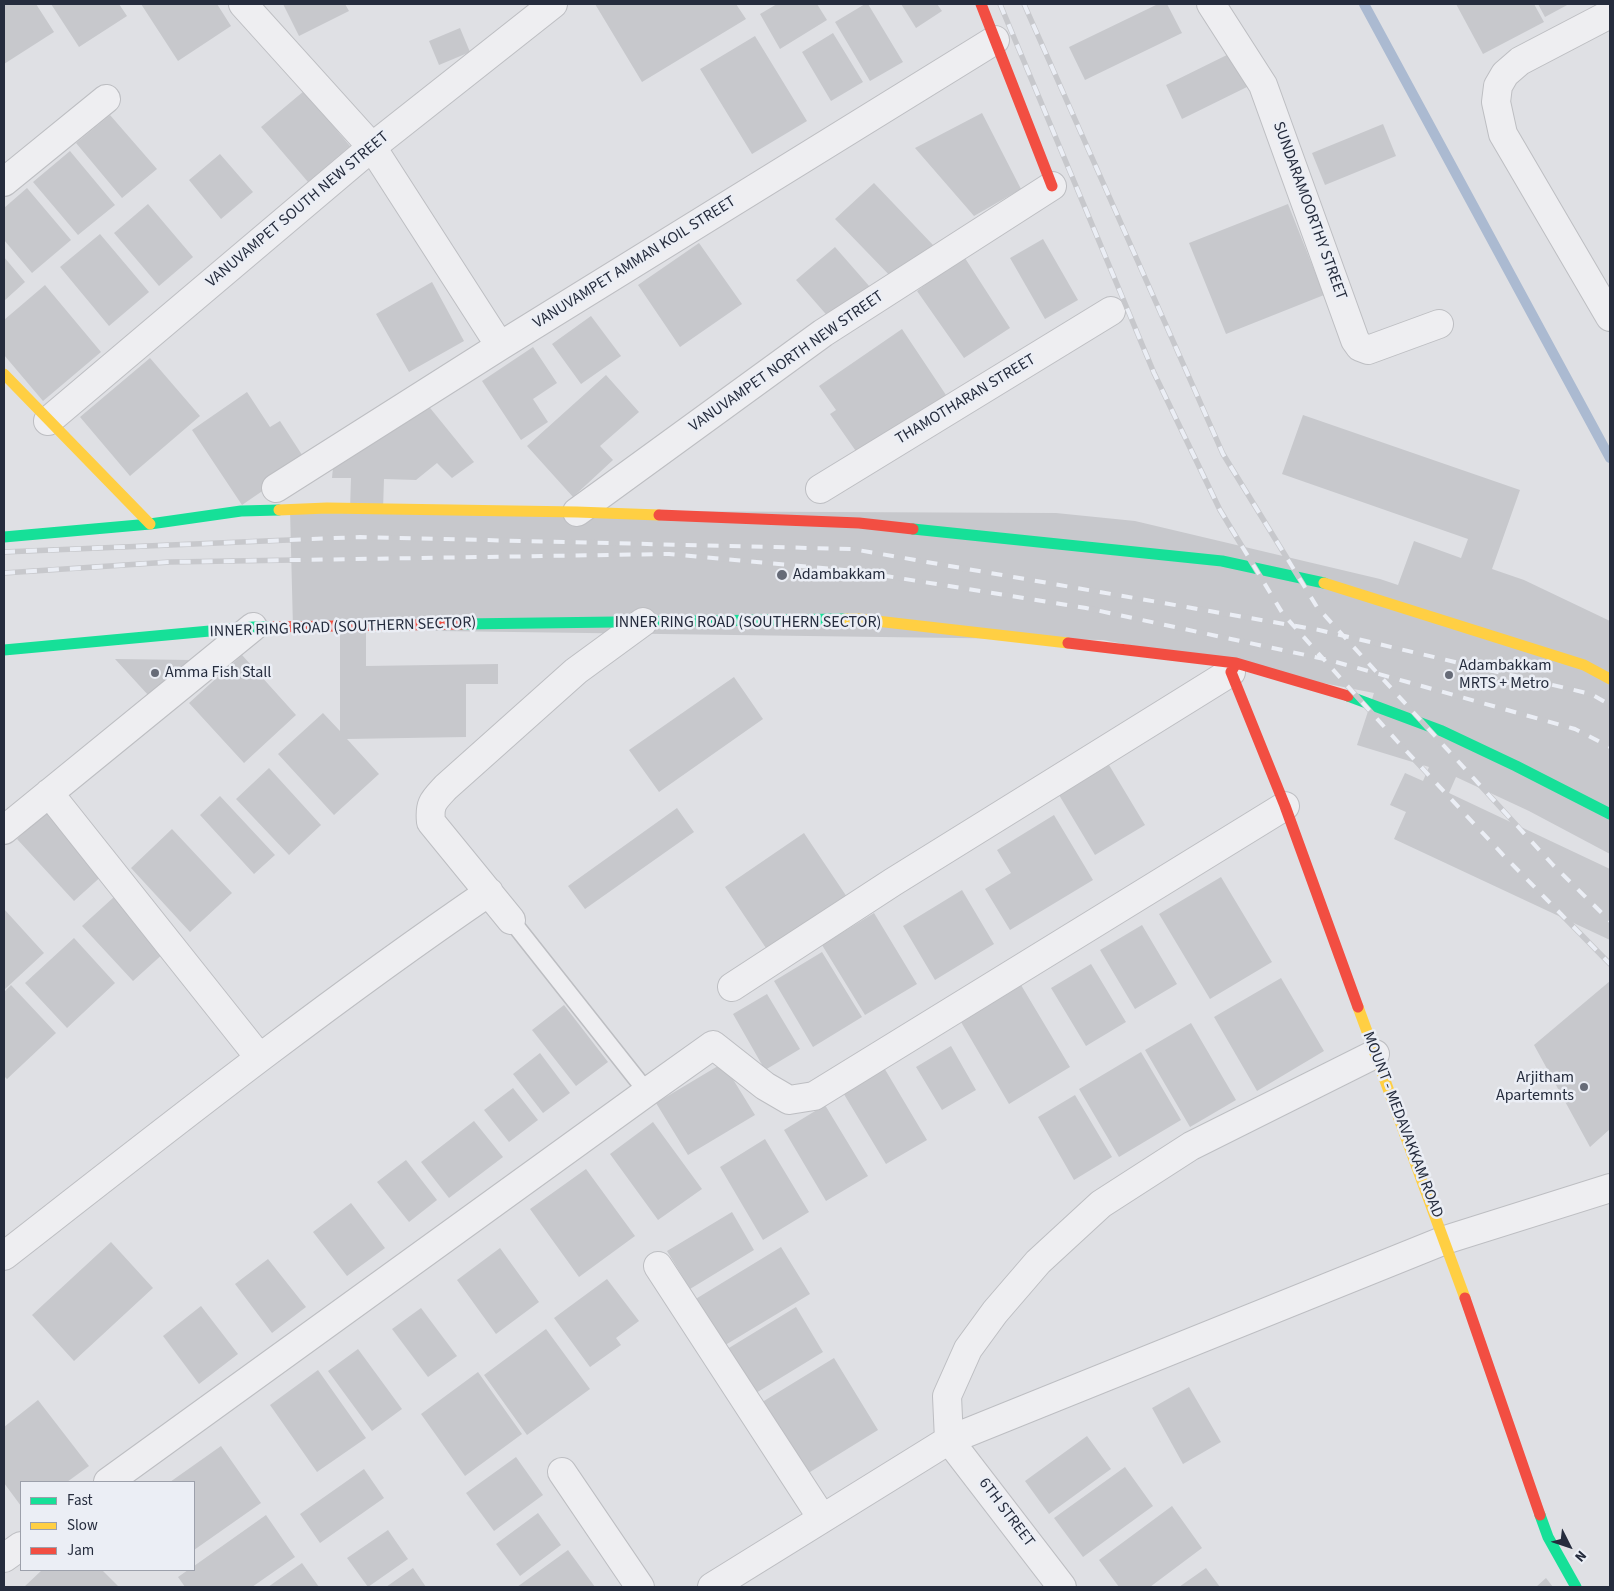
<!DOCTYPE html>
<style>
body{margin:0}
#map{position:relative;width:1614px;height:1591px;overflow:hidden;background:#dfe0e4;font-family:"Source Sans 3",sans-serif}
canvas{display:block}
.frame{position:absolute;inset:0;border:5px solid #252c3d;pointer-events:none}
.legend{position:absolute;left:20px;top:1481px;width:175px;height:90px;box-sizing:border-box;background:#ebeef5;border:1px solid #9ca0ab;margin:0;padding:6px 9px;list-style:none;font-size:15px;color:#252c3d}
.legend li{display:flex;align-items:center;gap:10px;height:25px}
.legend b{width:25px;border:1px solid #9ca0ab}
.north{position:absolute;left:1544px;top:1521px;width:50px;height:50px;-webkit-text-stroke:4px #ebeef5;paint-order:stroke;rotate:131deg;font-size:14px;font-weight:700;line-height:20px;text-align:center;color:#252c3d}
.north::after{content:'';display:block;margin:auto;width:18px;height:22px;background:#252c3d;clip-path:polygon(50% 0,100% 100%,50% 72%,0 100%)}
</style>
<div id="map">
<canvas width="1614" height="1591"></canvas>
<div class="frame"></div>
<ul class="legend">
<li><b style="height:6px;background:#16e098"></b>Fast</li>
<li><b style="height:6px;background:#ffcf43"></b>Slow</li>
<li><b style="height:6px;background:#f24e42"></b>Jam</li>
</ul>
<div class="north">N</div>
</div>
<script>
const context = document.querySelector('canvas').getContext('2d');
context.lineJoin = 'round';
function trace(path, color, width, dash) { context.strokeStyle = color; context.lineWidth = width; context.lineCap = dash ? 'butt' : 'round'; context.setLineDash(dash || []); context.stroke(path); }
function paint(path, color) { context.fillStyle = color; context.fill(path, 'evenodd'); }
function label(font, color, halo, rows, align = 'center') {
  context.font = font + ' "Source Sans 3",sans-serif'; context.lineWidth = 5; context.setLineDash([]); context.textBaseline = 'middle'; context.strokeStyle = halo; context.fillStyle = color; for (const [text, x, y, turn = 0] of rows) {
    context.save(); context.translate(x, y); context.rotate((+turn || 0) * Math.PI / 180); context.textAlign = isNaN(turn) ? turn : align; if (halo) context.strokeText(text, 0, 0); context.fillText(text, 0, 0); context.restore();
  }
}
trace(new Path2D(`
 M1364,4L1610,458`), '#abbad1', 10);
paint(new Path2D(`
 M4,4H36L54,32L4,64Z
 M51,4H119L127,16L79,47Z
 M141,4H217L231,26L178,61Z
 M283,4H345L349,11L299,36Z
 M595,4H736L746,19L642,82Z
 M777,4H817L827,20L780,49L760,14Z
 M865,4H868L903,62L870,81L835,22Z
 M901,4H937L942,11L916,28Z
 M1158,4H1167L1182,33L1085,80L1069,47Z
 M1456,4H1534L1544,22L1483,54Z
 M1538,4H1569L1545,17Z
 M460,28L470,52L439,65L429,41Z
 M833,33L863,82L831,101L802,52Z
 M755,36L807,121L752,154L700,69Z
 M1235,51L1251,85L1182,119L1166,85Z
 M304,91L350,146L308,182L261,127Z
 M982,113L1021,189L974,216L915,148Z
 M110,115L157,169L122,198L76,143Z
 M1383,124L1396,156L1325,185L1312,153Z
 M70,151L115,205L78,235L33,182Z
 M220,154L253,192L221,219L189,180Z
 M874,183L933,245L895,281L835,219Z
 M27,188L71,240L32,273L4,240V208Z
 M148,204L193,257L159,286L114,233Z
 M1288,204L1324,295L1226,334L1189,243Z
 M100,234L149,292L109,326L60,267Z
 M1043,239L1078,300L1045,319L1010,258Z
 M699,243L742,304L680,347L638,285Z
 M835,247L870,287L831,320L796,280Z
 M963,255L1010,328L964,358L917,291Z
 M4,257L25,282L4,301Z
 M432,282L464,341L409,372L376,314Z
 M45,285L101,352L43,401L4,355V320Z
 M591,316L621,356L581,384L552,344Z
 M902,329L948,398L860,457L830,414L836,410L819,386Z
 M533,347L557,383L533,399L548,422L521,440L482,381Z
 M150,358L200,416L130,476L80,417Z
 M606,375L639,412L600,446L613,460L573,497L527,446Z
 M247,392L270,427L280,421L306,461L242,505L192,430Z
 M422,398L474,462L452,478L437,463L416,480L384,479L383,510L1056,513L1135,521L1380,579L1398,585L1414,541L1461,558L1468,539L1282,474L1303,415L1520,490L1492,569L1524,580L1610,621V854L1529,811L1456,777L1449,793L1610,869V940L1394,839L1406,812L1390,805L1405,773L1423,781L1429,767L1357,745L1374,693L1103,640L366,630V666L498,664V684H466V737L347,739L379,774L334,815L278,754L323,713L340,731V629L293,628L290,509L350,510L351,478H332L334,457Z
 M242,655L296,715L244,763L189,703Z
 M115,659L192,660L149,696Z
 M734,677L763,719L659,792L629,750Z
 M1109,765L1145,825L1095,855L1059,795Z
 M269,768L321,825L289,855L236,799Z
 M220,796L275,855L254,874L200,815Z
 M677,808L694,832L585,909L568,886Z
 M48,811L105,873L74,901L17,839Z
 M1054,815L1093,880L1010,930L985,889L1011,873L997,850Z
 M172,829L232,893L190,932L131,868Z
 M804,833L847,897L768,951L725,887Z
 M1221,877L1272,962L1210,999L1159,914Z
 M962,890L994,944L935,980L903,926Z
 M114,897L165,952L133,981L82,926Z
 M4,909L44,953L4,990Z
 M874,913L917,984L865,1015L822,945Z
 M1142,925L1177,984L1135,1009L1100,950Z
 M74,938L115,983L67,1028L25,983Z
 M822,952L862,1017L813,1047L774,981Z
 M1091,964L1126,1022L1086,1046L1051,988Z
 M1281,978L1324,1051L1257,1091L1214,1017Z
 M1610,981V1129L1590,1147L1534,1045Z
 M11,985L56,1033L7,1079L4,1076V992Z
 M1021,985L1070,1067L1009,1104L961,1022Z
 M767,994L800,1049L765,1070L733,1014Z
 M564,1005L608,1062L576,1086L532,1030Z
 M1191,1023L1236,1100L1190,1127L1145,1050Z
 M951,1046L976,1090L942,1110L916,1067Z
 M1141,1052L1181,1120L1119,1157L1079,1089Z
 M540,1053L570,1093L543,1113L513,1074Z
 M723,1063L755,1115L688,1155L656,1103Z
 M883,1066L927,1140L886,1164L842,1091Z
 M513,1088L538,1120L509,1142L484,1110Z
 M1075,1095L1112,1157L1074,1180L1038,1117Z
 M825,1105L868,1176L826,1201L784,1130Z
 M474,1121L503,1157L449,1198L421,1162Z
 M653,1122L702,1189L658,1220L610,1154Z
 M765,1139L809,1212L763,1240L720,1167Z
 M406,1160L437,1200L409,1222L377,1182Z
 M586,1169L635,1236L579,1277L530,1209Z
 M351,1203L385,1248L347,1276L313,1232Z
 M732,1212L754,1250L690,1289L667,1251Z
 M111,1242L153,1288L74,1361L32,1315Z
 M781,1247L810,1294L722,1347L694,1300Z
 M500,1248L539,1302L496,1334L457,1280Z
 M268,1259L306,1307L272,1333L235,1284Z
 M607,1279L639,1321L616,1338L621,1345L590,1367L554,1318Z
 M201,1306L238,1354L199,1384L163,1336Z
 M796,1307L823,1352L751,1396L724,1351Z
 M421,1308L457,1356L428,1377L392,1329Z
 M546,1329L590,1389L527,1435L484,1375Z
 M358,1349L402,1409L372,1431L328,1371Z
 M834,1358L878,1430L802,1477L759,1404Z
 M318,1370L366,1438L317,1472L270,1405Z
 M478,1372L522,1434L465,1476L421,1414Z
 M1189,1387L1221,1442L1183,1464L1152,1408Z
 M38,1400L89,1466L67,1482H21V1506L4,1483V1427Z
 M1087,1436L1111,1469L1049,1514L1025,1481Z
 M221,1446L261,1503L194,1550V1482H170Z
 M516,1457L543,1495L494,1531L466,1493Z
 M1125,1467L1153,1506L1083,1557L1054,1518Z
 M364,1469L384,1498L320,1543L300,1514Z
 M1172,1506L1202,1548L1150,1587H1119L1099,1560Z
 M538,1513L561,1545L520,1576L496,1544Z
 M266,1515L295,1557L252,1587H185L178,1577L188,1570H194V1566Z
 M388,1530L408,1559L368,1587L347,1558Z
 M568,1550L595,1587H517Z
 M302,1563L319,1587H268Z
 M413,1568L426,1587H386Z
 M1206,1568L1220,1587H1179Z
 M42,1570H102L119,1587H24Z
 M1546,1578L1553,1587H1536Z`), '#c7c8cc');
const lane = new Path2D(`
 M511,920L647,1092`);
const street = new Path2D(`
 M243,4L372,147L500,346
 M1211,4L1263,85L1355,340L1360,347L1368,350L1439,324
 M1610,14L1520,61L1505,74L1498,86L1496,102L1503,134L1610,317
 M4,182L106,99
 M48,421L372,147L553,4
 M276,488L500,346L995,40
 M820,489L1111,311
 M577,512L823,333L1052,186
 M49,793L259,1057
 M4,830L253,627
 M511,920L431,822C429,803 434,800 446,787L576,671L643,622
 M732,987L893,882L1231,672
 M4,1256C163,1132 322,1006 489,892
 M658,1266L822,1518
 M562,1472L640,1587
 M108,1482L647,1092L713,1045L765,1086L789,1100L814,1096L1285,806
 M4,1558L21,1546
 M712,1587L949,1440L1445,1240L1610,1188
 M1062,1587L949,1440L947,1396L968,1349L995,1312L1038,1262L1101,1204L1191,1146L1375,1054`);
trace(lane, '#bdbec2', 19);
trace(street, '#bdbec2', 30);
trace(lane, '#eeeef1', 16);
trace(street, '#eeeef1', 28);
trace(new Path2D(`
 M913,529L1222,561L1324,583
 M4,537L150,524L241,511L279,510
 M462,624L845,619
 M4,650L253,627H271
 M1348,696L1442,731L1516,766L1610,814
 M1540,1515L1548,1537L1576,1587`), '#16e098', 11);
trace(new Path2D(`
 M4,374L150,524
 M279,510L327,508L577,512L659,515
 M1324,583L1584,665L1610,679
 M845,619H859L1068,643
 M1358,1007L1465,1298`), '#ffcf43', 11);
trace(new Path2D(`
 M981,4L1052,186
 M659,515L859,523L913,529
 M271,627L462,624
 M1068,643L1236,663L1348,696
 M1236,663L1231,672L1285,806L1358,1007
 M1465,1298L1540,1515`), '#f24e42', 11);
const rail = new Path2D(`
 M1000,4L1154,373L1220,510L1283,614L1397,741L1505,857L1610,964
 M1024,4L1223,454L1317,607L1553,865L1610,921
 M4,552L360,537L852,549L1319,630L1591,694L1610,705
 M4,573L170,562L669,554L855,571L1086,608L1329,660L1575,729L1610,747`);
trace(rail, '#c7c8cc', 5.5);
trace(rail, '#ebeef5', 4, [11]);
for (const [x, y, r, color] of [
 [782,575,6,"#666b77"],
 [155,673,5,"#666b77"],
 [1449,675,5,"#666b77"],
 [1584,1087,5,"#666b77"]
]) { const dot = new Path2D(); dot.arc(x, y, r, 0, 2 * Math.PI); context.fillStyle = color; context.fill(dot); trace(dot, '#ebeef5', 2); }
label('16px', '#252c3d', '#ebeef5', [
 ["VANUVAMPET SOUTH NEW STREET",298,210,-40],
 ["SUNDARAMOORTHY STREET",1309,211,70],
 ["VANUVAMPET AMMAN KOIL STREET",635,263,-32],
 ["VANUVAMPET NORTH NEW STREET",787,362,-35],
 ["THAMOTHARAN STREET",966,400,-31],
 ["INNER RING ROAD (SOUTHERN SECTOR)",748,623],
 ["INNER RING ROAD (SOUTHERN SECTOR)",343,628,-2],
 ["MOUNT - MEDAVAKKAM ROAD",1402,1125,69],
 ["6TH STREET",1006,1513,53]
]);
label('16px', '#252c3d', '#ebeef5', [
 ["Adambakkam",793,575],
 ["Adambakkam",1459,666],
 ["MRTS + Metro",1459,684],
 ["Amma Fish Stall",165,673],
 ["Arjitham",1574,1078,"right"],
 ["Apartemnts",1574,1096,"right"]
], 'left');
</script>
